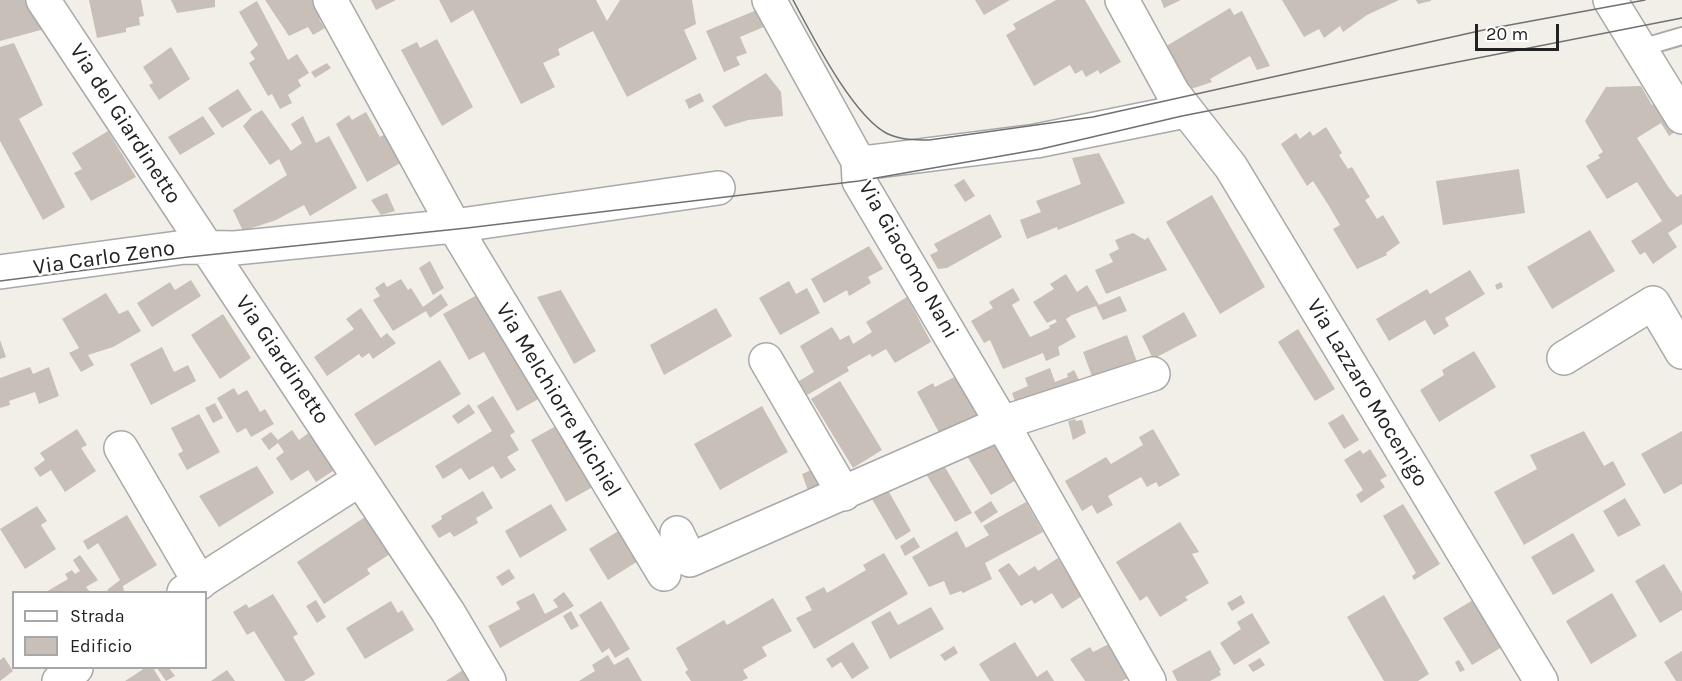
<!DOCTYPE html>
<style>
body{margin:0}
#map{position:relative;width:1682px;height:681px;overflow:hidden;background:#f2efe9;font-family:Karla,sans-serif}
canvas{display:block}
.legend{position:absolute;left:12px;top:591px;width:195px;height:78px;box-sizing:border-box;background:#fff;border:2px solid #a7a7a7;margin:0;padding:8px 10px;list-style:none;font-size:18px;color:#222}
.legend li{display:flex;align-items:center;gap:12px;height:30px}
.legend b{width:30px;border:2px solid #a7a7a7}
.scale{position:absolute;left:1475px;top:24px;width:84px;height:27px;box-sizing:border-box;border:3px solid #222;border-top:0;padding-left:8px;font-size:18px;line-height:21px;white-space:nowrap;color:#222;-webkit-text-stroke:4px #fff;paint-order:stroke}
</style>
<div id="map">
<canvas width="1682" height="681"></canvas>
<ul class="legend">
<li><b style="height:8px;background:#fff"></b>Strada</li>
<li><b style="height:16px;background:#c7bfb8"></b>Edificio</li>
</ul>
<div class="scale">20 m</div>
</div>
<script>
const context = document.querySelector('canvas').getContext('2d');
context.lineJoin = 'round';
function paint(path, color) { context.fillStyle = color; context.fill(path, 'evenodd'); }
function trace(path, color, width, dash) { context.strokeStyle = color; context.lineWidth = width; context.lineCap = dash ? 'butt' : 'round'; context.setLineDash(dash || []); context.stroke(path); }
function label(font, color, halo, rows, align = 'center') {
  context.font = font + ' Karla,sans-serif'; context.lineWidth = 5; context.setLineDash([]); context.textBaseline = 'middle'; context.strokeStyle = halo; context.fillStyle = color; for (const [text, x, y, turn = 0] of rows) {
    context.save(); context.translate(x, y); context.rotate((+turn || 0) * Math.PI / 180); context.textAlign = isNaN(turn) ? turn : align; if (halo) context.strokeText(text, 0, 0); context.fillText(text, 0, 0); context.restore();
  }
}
paint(new Path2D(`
 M0,0H34L52,27L0,41Z
 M89,0H141L144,16L139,17L140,25L126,28V32L97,38Z
 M171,0H215V7L177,13Z
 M265,0H328L334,12L319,19L325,28L313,35L308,27L289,36Z
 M371,0H396L376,10Z
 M439,0H596L607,21L620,0H692L696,24L684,30L697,59L627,97L593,31L558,49L560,55L543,63L555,87L521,104L473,10L451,23Z
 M975,0H1010L984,15Z
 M1056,0H1085L1121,62L1100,74L1098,70L1086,77L1082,70L1075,74L1070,65L1034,86L1006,35L1016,29L1013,24Z
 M1161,0H1181L1164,8Z
 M1282,0H1399L1367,15L1343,32L1340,26L1324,38L1319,29L1304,37Z
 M1416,0H1431V1L1418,4Z
 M257,1L288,60L297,54L309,73L298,80L301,86L288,95L292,103L280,109L272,94L268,96L249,63L255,59L250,52L258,45L239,12Z
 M1230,8L1234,15L1242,11L1270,66L1257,70L1250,56L1210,79L1212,82L1182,92L1158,51Z
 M759,9L766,26L740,37L747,53L736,57L740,65L724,72L706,31Z
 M437,39L473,107L442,126L401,50L417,42L420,48Z
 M14,43L43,105L19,119L65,207L43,220L0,141V47Z
 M171,47L190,79L159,100L149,85L153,83L143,67Z
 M327,63L331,68L315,78L311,72Z
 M766,73L781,92L783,116L748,120L725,127L712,106Z
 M1641,86L1652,105L1666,97L1682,127L1669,136L1661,123L1637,138L1669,188L1677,197L1682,194V224L1668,233L1677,247L1653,264L1645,252L1640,255L1631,241L1662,221L1637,182L1607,199L1586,166L1600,158L1598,155L1603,152L1585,121L1606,87Z
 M238,89L252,110L222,128L208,108Z
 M700,93L704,101L689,109L685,100Z
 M262,110L291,151L302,143L291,124L303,116L316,143L329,136L357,188L310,216L304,205L276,220L243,231L233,210L287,175L279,159L270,165L243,126L252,116Z
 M366,112L380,137L387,133L409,158L367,182L336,124L349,115L352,120Z
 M203,116L215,134L180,155L168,137Z
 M1326,127L1342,153L1339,155L1348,169L1352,167L1370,197L1365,200L1377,219L1383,215L1400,243L1386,253L1387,255L1357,269L1333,229L1340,225L1329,206L1313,181L1307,186L1281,144L1296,133L1300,139L1310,131L1313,136Z
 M108,131L136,177L91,201L74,173L82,169L72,153Z
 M1099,153L1125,203L1058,230L1057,227L1027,239L1020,220L1041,212L1036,201L1081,184L1072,158Z
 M1519,169L1525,213L1443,225L1436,181Z
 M964,179L975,196L965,202L954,185Z
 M387,193L395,211L381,215L371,200Z
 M1212,195L1265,287L1220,314L1166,222Z
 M990,214L1002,237L947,268L938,269L930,255L938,251L934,244Z
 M1590,230L1615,271L1552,309L1527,267Z
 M1133,233L1145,240L1148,237L1167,270L1106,294L1095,270L1113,262L1109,254L1119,249L1115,240Z
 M869,246L883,269L868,277L871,283L849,296L847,290L824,303L811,279Z
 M430,261L444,288L433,295L419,268Z
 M1470,270L1485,294L1445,318L1449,326L1434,335L1425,320L1389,341L1376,319L1427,289L1430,294Z
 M1066,274L1077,292L1087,285L1099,305L1120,296L1127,311L1103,320L1096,306L1072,315L1066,319L1076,337L1058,347L1060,355L1046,361L1043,353L1003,369L990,340L984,343L971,321L993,308L989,302L1013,288L1020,300L1012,305L1030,337L1050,328L1049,326L1057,322L1055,319L1047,323L1033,302L1054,289L1050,284Z
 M401,279L408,290L411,288L423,307L441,294L448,305L430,318L426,311L393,331L373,300L380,296L375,288L384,282L387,287Z
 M191,280L201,296L152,327L137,303L170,282L175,290Z
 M789,281L796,294L807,288L820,313L780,335L759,298Z
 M1501,282L1503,287L1497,290L1495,285Z
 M486,290L542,397L517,411L484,352L469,360L443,314Z
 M561,290L596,351L574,364L537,297Z
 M106,293L119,314L128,310L141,331L113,347L88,355L94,365L81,372L69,353L79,348L62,319Z
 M907,297L931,342L895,363L886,349L872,357L870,354L847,367L849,371L807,395L799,381L814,372L800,346L832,327L840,340L849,335L853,344L872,332L866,322Z
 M361,308L381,338L387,333L396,343L373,359L369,353L362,358L359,354L327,376L314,357L354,329L346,319Z
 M716,308L732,336L664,375L650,345Z
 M1184,312L1197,336L1153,359L1142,336Z
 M223,314L251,358L220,379L191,335Z
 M1298,329L1335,389L1315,401L1278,342Z
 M1127,335L1137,362L1093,379L1083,352Z
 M0,340L6,357L0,359Z
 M162,347L174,372L188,365L196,381L151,405L130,364Z
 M1474,351L1496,387L1439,422L1420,390L1444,375L1442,370Z
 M440,360L461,394L375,446L354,414Z
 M30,367L33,374L49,367L59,396L39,404L35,392L9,401L10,405L0,408V378Z
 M1050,368L1055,382L1068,377L1067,374L1074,370L1081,384L1018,410L1012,393L1028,386L1025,378Z
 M966,371L988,413L942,438L917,392L933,383L935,387Z
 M840,381L882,450L853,468L811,399Z
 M234,388L238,395L247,390L260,412L265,409L274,424L251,437L246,428L237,433L217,398Z
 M493,396L515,432L510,435L519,450L507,457L516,470L501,479L493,466L469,480L461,468L443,479L435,466L492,431L477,406Z
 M215,403L223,418L213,423L205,408Z
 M469,404L475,413L458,424L452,416Z
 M762,406L788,452L720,490L694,444Z
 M199,414L220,452L187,470L178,454L183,451L171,428Z
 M1343,414L1359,440L1344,449L1328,423Z
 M1075,419L1076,421L1082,420L1086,433L1073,440L1068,421Z
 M563,422L598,484L566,502L531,440Z
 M77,429L87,445L81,448L96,471L65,492L51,470L40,477L34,468L45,460L40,453Z
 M314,429L336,469L316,482L308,470L291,481L276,458L284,452L278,443L269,450L261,439L271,432L278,440L292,430L299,440Z
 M1153,429L1180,475L1159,487L1156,482L1147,487L1141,477L1108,496L1113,505L1097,514L1092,505L1082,511L1065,481L1106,457L1111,464L1143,445L1139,437Z
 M1584,431L1604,466L1613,461L1626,485L1524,545L1494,492L1537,469L1530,455Z
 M1682,431V484L1664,494L1641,454Z
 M1000,437L1023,476L991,495L967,456Z
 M1370,449L1387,476L1380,480L1385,487L1361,503L1356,495L1363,490L1344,460L1360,450L1363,454Z
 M942,462L972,513L955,522L923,469Z
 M257,466L274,493L219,527L199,496Z
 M816,468L825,490L810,496L802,474Z
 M885,485L911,531L896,540L869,494Z
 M483,491L493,508L476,518L478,523L454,537L450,532L439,538L431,526L442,519L441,516Z
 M1625,498L1641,525L1618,537L1603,511Z
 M991,501L998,512L981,523L974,512Z
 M1026,502L1043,532L985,563L992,579L963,593L961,591L950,595L944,581L929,587L912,557L957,531L966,548L989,535L983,526Z
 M551,504L567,530L520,558L505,531Z
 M1403,504L1440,564L1414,580L1412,576L1416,573L1383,516Z
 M37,506L47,521L41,525L56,549L25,569L0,529Z
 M127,515L157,565L123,586L124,592H109L107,590L120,580L98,543L88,550L83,541Z
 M365,517L390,554L367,569L370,574L324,604L297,562Z
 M1180,522L1199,552L1192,554L1209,583L1185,597L1188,600L1160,617L1147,596L1140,601L1116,562Z
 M625,527L638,561L608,580L589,549Z
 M1573,533L1595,571L1553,595L1531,557Z
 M914,537L920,547L905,556L900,546Z
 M884,553L908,594L814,649L796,618L812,610L805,597L824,587L827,593L866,570L863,565Z
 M80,555L98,580L86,587L90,592H46L68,579L65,574L72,570L75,574L80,571L73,560Z
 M1058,558L1082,596L1062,609L1052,593L1034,604L1032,600L1021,606L998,570L1009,563L1019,576L1035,566L1038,571Z
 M1664,564L1682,593V610L1660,623L1635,581Z
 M509,569L515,578L502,586L496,577Z
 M564,592L574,606L500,648L488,626L520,609L516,602L534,593L545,614L558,607L553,600Z
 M1612,593L1637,636L1591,664L1566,621Z
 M273,594L298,634L293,637L315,674L304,681H285L254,631L247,635L233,612L246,604L249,608Z
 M1241,595L1245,603L1232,611L1227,603Z
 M1384,595L1429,674L1418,681H1384L1347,617Z
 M773,598L792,631L762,647L767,656L743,670L748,678L742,681H691L685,672L688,670L676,648L724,620L727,625Z
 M316,600L326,617L317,623L306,606Z
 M1473,600L1502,647L1472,665L1443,618Z
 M391,601L398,613L402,610L414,630L365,659L346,628Z
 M601,601L630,649L615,658L609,648L602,653L579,615Z
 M931,607L944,629L890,659L871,622L890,611L898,625Z
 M571,611L579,626L571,630L563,616Z
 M1252,613L1270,643L1234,665L1220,643L1241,629L1237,622Z
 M853,642L869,668L852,679L841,662L832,668L826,659Z
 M1015,642L1037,677L1047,670L1054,681H990L979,664Z
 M1111,643L1130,677L1122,681H1085L1070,659L1090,647L1093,652Z
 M954,646L958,653L945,661L940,655Z
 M1210,650L1221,670L1219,671L1221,675L1210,681H1177L1172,671Z
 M1682,651V681H1676L1664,662Z
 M608,655L614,665L628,657L642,681H579L595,671L592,665Z
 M4,657L13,671L0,681V660Z
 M1260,658L1265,665L1253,672L1248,665Z
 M1459,660L1465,670L1460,672L1455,662Z
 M145,668H153L161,681H125Z
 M157,668H169L175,676L166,681Z
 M466,668L474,681H446Z
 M227,670L235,681H211Z`), '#c7bfb8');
const lane = new Path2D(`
 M1641,48L1682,36`);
const street = new Path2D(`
 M43,0L448,612L489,681
 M330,0L454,226L664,574
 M769,0L858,161L859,181L1002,423L1149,681
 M1122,0L1173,93L1231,167L1541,681
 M1610,0L1682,117
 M858,161L870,162L1036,141L1185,111
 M0,272L185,247L235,248L454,226L718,188
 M1564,358L1653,303L1682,352
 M766,360L844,494
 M121,448L200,583
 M677,533L690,560L1002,423L1153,374
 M184,592L360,479
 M59,681L76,668`);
trace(lane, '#a9a9a9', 20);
trace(street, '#a9a9a9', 36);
trace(lane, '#fff', 16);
trace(street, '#fff', 33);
trace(new Path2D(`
 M793,0C812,35 853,117 888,134C901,140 915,140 929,140L1093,117L1488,29L1645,0
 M0,281L188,257L467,228L859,181L1041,149L1182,116L1682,18`), '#707070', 1.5);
label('22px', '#222', '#fff', [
 ["Via del Giardinetto",125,124,57],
 ["Via Carlo Zeno",104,258,-8],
 ["Via Giacomo Nani",908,260,60],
 ["Via Giardinetto",282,360,56],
 ["Via Lazzaro Mocenigo",1367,393,59],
 ["Via Melchiorre Michiel",558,400,59]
]);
</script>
